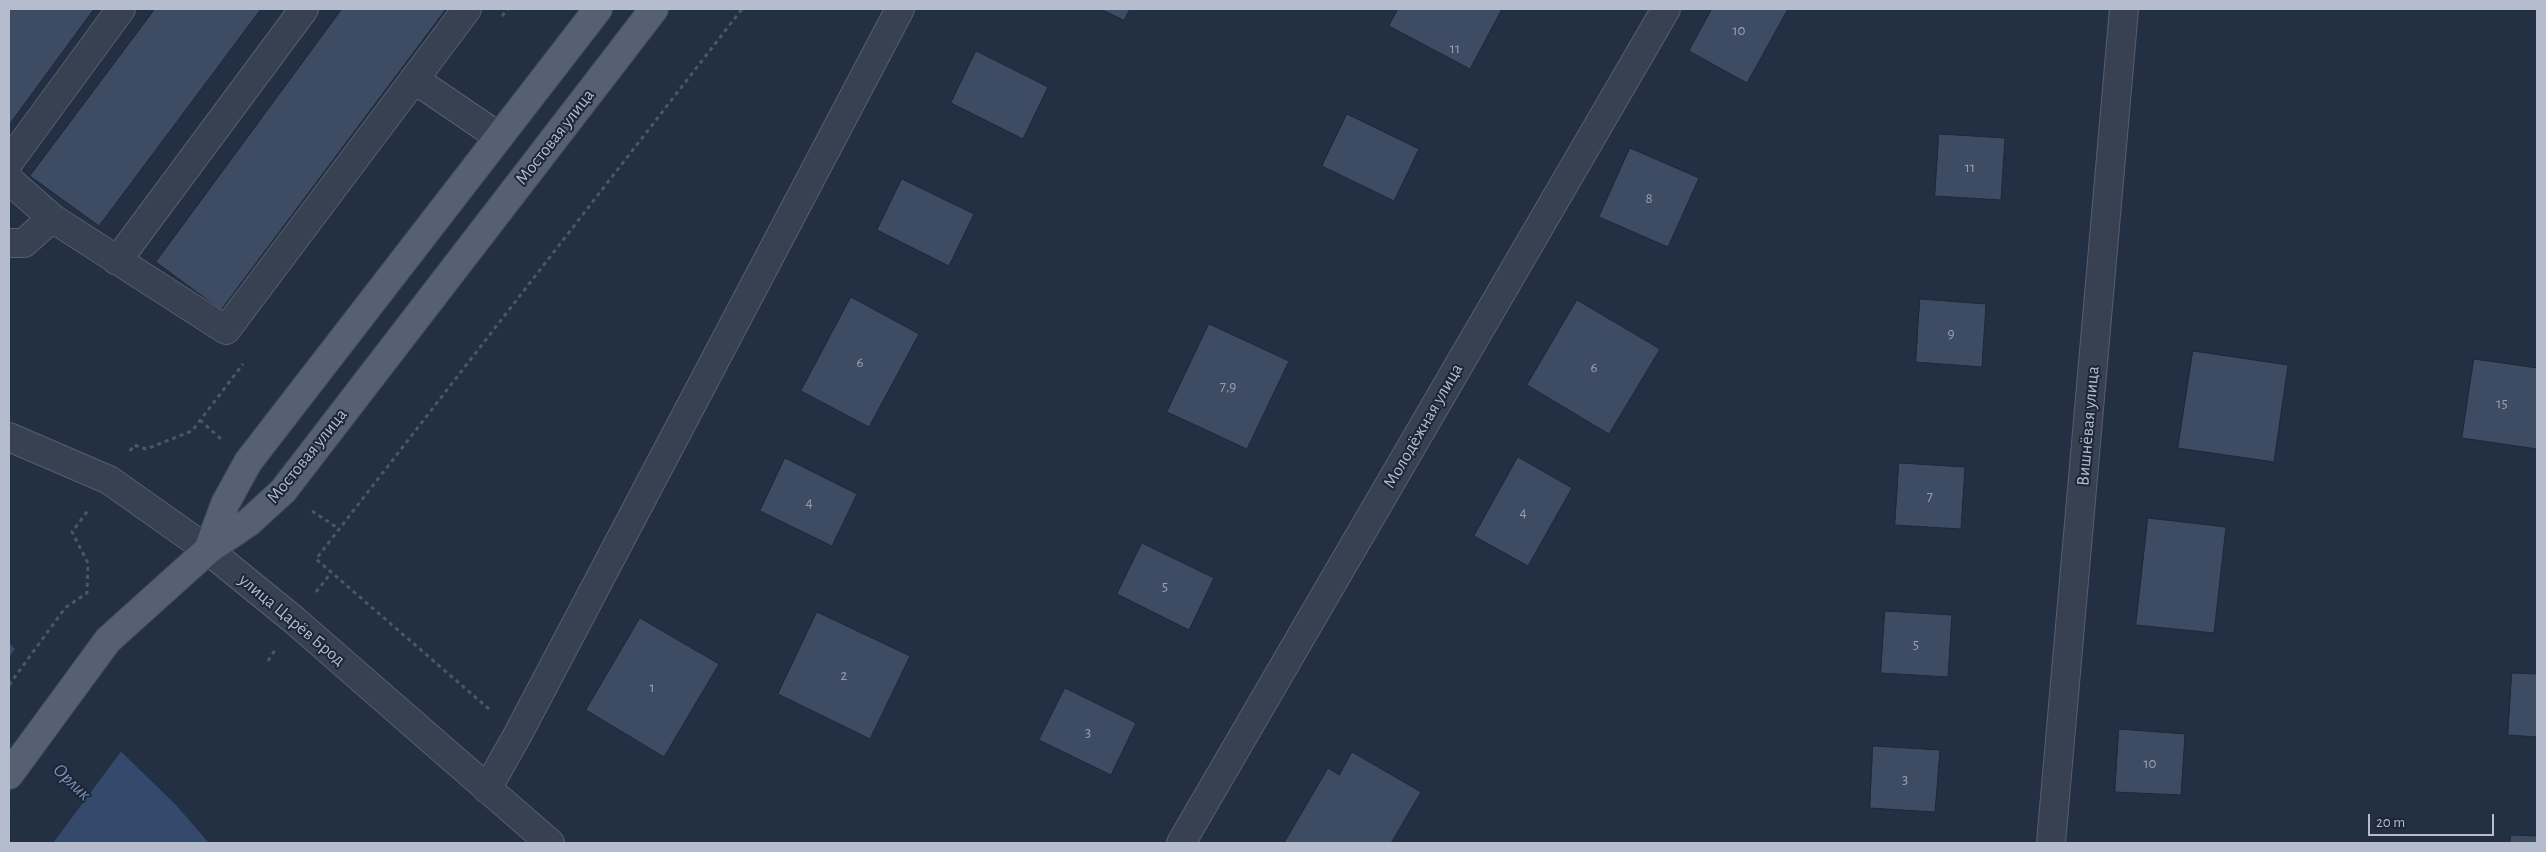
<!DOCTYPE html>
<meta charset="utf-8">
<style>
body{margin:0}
#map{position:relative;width:2546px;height:852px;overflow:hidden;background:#232f43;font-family:"Alegreya Sans",sans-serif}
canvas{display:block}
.frame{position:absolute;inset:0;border:10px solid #b4bccd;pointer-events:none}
.scale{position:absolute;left:2368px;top:814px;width:126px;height:22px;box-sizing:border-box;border:2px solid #b4bccd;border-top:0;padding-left:6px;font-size:15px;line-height:18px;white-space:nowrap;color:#b4bccd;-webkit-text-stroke:4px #1c2638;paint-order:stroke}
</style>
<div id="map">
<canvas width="2546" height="852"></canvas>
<div class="frame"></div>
<div class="scale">20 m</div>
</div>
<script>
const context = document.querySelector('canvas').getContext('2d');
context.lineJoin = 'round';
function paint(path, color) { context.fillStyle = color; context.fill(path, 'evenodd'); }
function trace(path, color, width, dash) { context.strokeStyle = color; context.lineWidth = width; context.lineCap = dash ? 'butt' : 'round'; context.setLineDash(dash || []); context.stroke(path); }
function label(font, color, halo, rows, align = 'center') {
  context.font = font + ' "Alegreya Sans",sans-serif'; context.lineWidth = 4; context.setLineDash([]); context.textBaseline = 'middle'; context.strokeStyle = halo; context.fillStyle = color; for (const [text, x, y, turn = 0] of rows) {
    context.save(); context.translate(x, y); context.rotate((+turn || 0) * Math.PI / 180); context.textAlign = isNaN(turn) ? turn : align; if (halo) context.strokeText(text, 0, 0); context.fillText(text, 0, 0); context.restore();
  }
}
paint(new Path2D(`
 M9,643L176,805L209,843H51L9,803Z`), '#34496b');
paint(new Path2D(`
 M17,647L123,749L53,843H47L9,806V657Z`), '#232f43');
const building = new Path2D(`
 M9,9H94L9,125Z
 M155,9H261L99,226L30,176Z
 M342,9H446L221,310L156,262Z
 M1101,9H1130L1124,20Z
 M1398,9H1502L1470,69L1389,26Z
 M1712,9H1788L1747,83L1689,51Z
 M976,51L1048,87L1023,139L951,103Z
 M1347,114L1419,149L1394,201L1322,166Z
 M1939,134L2005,138L2001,200L1935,196Z
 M1630,148L1699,178L1668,247L1599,217Z
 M902,179L974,214L949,266L877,230Z
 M851,297L919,334L869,427L801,391Z
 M1920,299L1986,304L1982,367L1916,362Z
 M1577,300L1660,349L1609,434L1527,385Z
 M1209,324L1289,361L1247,449L1167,412Z
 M2193,351L2288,365L2274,462L2178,448Z
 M2474,359L2537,368V449L2462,438Z
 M1518,457L1572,488L1528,566L1474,536Z
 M785,458L857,494L832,546L760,511Z
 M1899,463L1965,467L1961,529L1895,525Z
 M2148,518L2226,527L2214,633L2136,625Z
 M1142,543L1214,578L1189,630L1117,594Z
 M1885,611L1952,615L1948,677L1881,673Z
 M817,612L910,656L870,739L778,694Z
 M640,618L719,664L664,757L586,710Z
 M2512,673L2537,674V737L2508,735Z
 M1065,688L1136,723L1111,775L1039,740Z
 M2119,729L2185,734L2181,795L2115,792Z
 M1873,746L1940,750L1935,812L1870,808Z
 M1352,752L1421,792L1391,843H1284L1328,768L1339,775Z
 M2511,835L2537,836V843H2510Z`);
paint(building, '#3e4c63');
trace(building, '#1e283a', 1);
const minor = new Path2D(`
 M414,79L499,137
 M9,162L121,9
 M9,180L52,218
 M9,243H24L52,218L226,330L467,9
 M117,261L304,9
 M9,437L109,480L208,550L294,620L550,843
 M487,789L518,734L900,9
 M1181,843L1666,9
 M2051,843L2124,9`);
const major = new Path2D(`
 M208,550L225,504L248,462L598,9
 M9,775L108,640L208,550L249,522L283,491L654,9`);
trace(minor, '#555f70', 30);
trace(major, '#414a5c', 30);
trace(new Path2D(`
 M502,16L508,9
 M200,420L221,439
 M130,451L134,445L146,449L192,431L243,364
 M312,511L339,529
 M316,592L331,573
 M268,661L275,650
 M9,685L65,608L87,593L88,563L72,532L89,509
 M489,709L316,559L742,9`), '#435c61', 3, [4, 4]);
trace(minor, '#374152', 28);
trace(major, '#556072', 28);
label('15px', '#96a0b2', null, [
 ["10",1739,30],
 ["11",1455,48],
 ["11",1970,167],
 ["8",1649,198],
 ["9",1951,333],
 ["6",860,362],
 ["6",1594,367],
 ["7,9",1228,386],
 ["15",2502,403],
 ["7",1930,496],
 ["4",809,502],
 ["4",1523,512],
 ["5",1165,586],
 ["5",1916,644],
 ["2",844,675],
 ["1",652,687],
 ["3",1088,732],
 ["10",2150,763],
 ["3",1905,779]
]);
label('18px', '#b4bccd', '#1c2638', [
 ["Мостовая улица",555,137,-52],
 ["Молодёжная улица",1423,426,-60],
 ["Вишнёвая улица",2088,426,-85],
 ["Мостовая улица",307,456,-51],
 ["улица Царёв Брод",292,620,40]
]);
label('italic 19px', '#7890b7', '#1c2638', [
 ["Орлик",72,782,44]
]);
</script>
